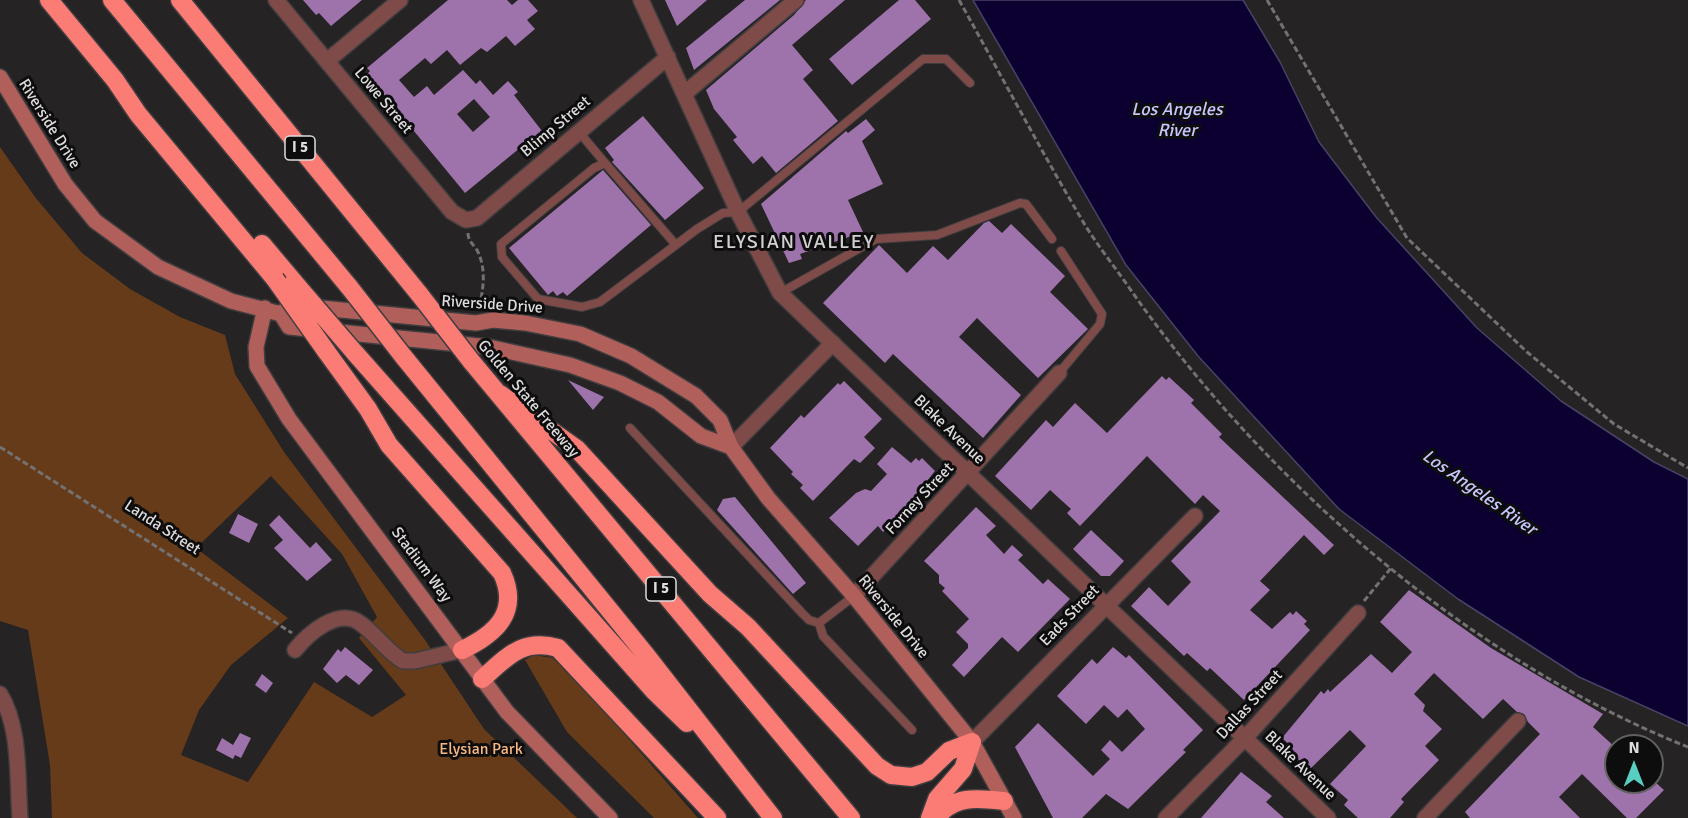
<!DOCTYPE html>
<style>
body{margin:0}
#map{position:relative;width:1688px;height:818px;overflow:hidden;background:#262325;font-family:Signika,sans-serif}
canvas{display:block}
.north{position:absolute;left:1604px;top:734px;width:60px;height:60px;box-sizing:border-box;background:#0e0d0e;border:2px solid #615f60;border-radius:50%;rotate:0deg;font-size:16px;font-weight:700;line-height:24px;text-align:center;color:#dddbdc}
.north::after{content:'';display:block;margin:auto;width:21px;height:27px;background:#58cec0;clip-path:polygon(50% 0,100% 100%,50% 72%,0 100%)}
</style>
<div id="map">
<canvas width="1688" height="818"></canvas>
<div class="north">N</div>
</div>
<script>
const context = document.querySelector('canvas').getContext('2d');
context.lineJoin = 'round';
function paint(path, color) { context.fillStyle = color; context.fill(path, 'evenodd'); }
function trace(path, color, width, dash) { context.strokeStyle = color; context.lineWidth = width; context.lineCap = dash ? 'butt' : 'round'; context.setLineDash(dash || []); context.stroke(path); }
function label(font, color, halo, rows, align = 'center') {
  context.font = font + ' Signika,sans-serif'; context.lineWidth = 6; context.setLineDash([]); context.textBaseline = 'middle'; context.strokeStyle = halo; context.fillStyle = color; for (const [text, x, y, turn = 0] of rows) {
    context.save(); context.translate(x, y); context.rotate((+turn || 0) * Math.PI / 180); context.textAlign = isNaN(turn) ? turn : align; if (halo) context.strokeText(text, 0, 0); context.fillText(text, 0, 0); context.restore();
  }
}
paint(new Path2D(`
 M0,147L35,197L82,253L130,289L180,317L225,335L235,374L284,452L425,640L484,729L577,818H52L50,765L28,630L0,621ZM271,476L342,554L377,617L359,638L406,695L372,717L314,682L248,782L181,755L199,710L231,665L288,618L196,548Z
 M534,655L553,658L612,720L698,818H654L567,732L525,660Z`), '#653b19');
const water = new Path2D(`
 M973,0H1243L1280,62L1319,142L1376,217L1477,328L1561,401L1654,462L1688,479V726L1579,677L1458,599L1339,509L1198,356L1126,265Z`);
paint(water, '#0b0030');
trace(water, '#4a4264', 1.5);
paint(new Path2D(`
 M303,0H362L331,26L319,13L316,15Z
 M448,0H507L512,5L518,0H528L538,11L527,20L535,29L515,46L506,36L487,52L481,48L460,65L447,50L431,64L425,58L399,80L414,97L427,86L434,95L463,70L476,84L480,80L493,95L508,81L518,92L514,95L549,140L533,152L526,143L465,193L367,74L370,71L367,68ZM474,99L490,117L473,132L457,114Z
 M665,0H707L677,26Z
 M745,0H780L694,70L686,48Z
 M806,0H845L792,45L813,70L803,79L838,121L776,173L762,156L753,164L733,140L737,137L714,109L706,90L794,15Z
 M899,0H915L931,19L852,85L829,59Z
 M643,116L704,188L665,220L612,162L614,160L605,148Z
 M866,119L875,130L862,141L883,184L848,200L863,232L800,254L802,259L789,263L761,204L846,131L848,133Z
 M603,170L651,225L567,296L563,292L557,296L553,291L548,295L509,248Z
 M989,221L1002,233L1011,224L1065,276L1050,292L1088,329L1038,378L977,318L959,337L1021,395L983,438L893,354L885,363L823,303L879,245L907,273L933,246L948,260L984,223Z
 M1162,376L1166,380L1169,377L1194,400L1191,403L1222,434L1219,437L1334,545L1324,555L1304,535L1260,581L1270,590L1250,610L1272,629L1290,612L1293,615L1296,611L1307,621L1304,624L1310,630L1244,700L1210,668L1207,671L1187,653L1184,656L1131,606L1149,587L1168,606L1191,582L1171,561L1220,511L1203,495L1195,504L1147,456L1080,526L1067,513L1071,509L1050,490L1031,510L995,476L1046,420L1053,427L1075,403L1107,433Z
 M568,380L604,397L593,410Z
 M844,381L882,419L864,437L875,448L860,463L854,459L813,501L800,488L803,485L791,474L793,472L770,448L801,415L804,418L838,383L840,385Z
 M892,447L911,463L916,458L919,461L922,458L935,471L915,496L914,500L916,503L908,512L905,509L883,532L878,526L858,546L829,518L856,493L865,489L871,491L887,474L877,464Z
 M735,497L806,583L793,594L717,510L723,499Z
 M976,507L996,526L986,535L1004,554L1012,545L1023,555L1018,560L1043,584L1048,579L1070,599L1018,652L1002,637L964,677L952,665L968,648V644L956,632L969,619L942,591L945,588L939,583V575L924,561Z
 M238,514L258,524L249,543L229,533Z
 M279,515L310,548L316,542L332,560L307,581L274,548L283,540L269,525Z
 M1091,530L1124,561L1110,576H1101L1073,549Z
 M1409,590L1491,648L1603,714L1593,727L1616,748V782H1655L1664,790L1636,818H1627L1582,774L1559,797L1580,818H1470L1465,812L1540,734L1528,722L1524,714L1517,712L1503,699L1483,719L1434,673L1414,694L1425,705L1423,711L1442,729L1425,746L1439,760L1401,799L1404,802L1390,818H1358L1344,805L1348,800L1330,784L1366,746L1350,730L1309,770L1289,750L1292,747L1282,738L1321,691L1324,694L1328,689L1330,692L1371,654L1392,673L1412,652L1380,622Z
 M345,647L373,670L359,685L346,675L337,683L323,669L338,649L341,652Z
 M1113,647L1126,658L1129,655L1203,730L1183,750L1186,752L1128,809L1106,794L1082,818H1053L1015,747L1038,723L1093,776L1110,759L1101,750L1110,740L1122,752L1145,729L1127,709L1118,718L1104,705L1086,724L1057,696L1092,659L1097,664Z
 M262,674L273,683L266,693L255,685Z
 M240,733L251,738L241,758L235,755L233,759L216,750L222,738L233,745Z
 M1241,772L1272,796L1266,802L1284,818H1201Z`), '#9e73ac');
const service = new Path2D(`
 M579,132L605,163
 M676,245L605,163L594,168L501,244L502,257L538,299L582,307L600,302L697,229L723,213L738,212L923,59H946L970,83
 M780,293L876,239L937,235L1020,203L1026,204L1052,239
 M1059,373L1100,324L1102,314L1061,251
 M630,428L802,613L809,620L819,623
 M854,596L819,623L823,636L912,730`);
const minor = new Path2D(`
 M276,0L452,212L466,220L477,218L668,57
 M641,0L738,212L780,293L1328,818
 M327,61L400,0
 M684,94L796,0
 M731,447L833,343
 M854,596L1059,373
 M295,650C308,634 338,607 360,623C376,634 386,651 403,661H415L462,650
 M0,694C21,728 17,779 20,818
 M972,742L1195,516
 M1166,818L1245,738L1358,613
 M1425,818L1518,721`);
const secondary = new Path2D(`
 M0,77L65,184L95,221L158,267L231,301L281,314L289,327L489,347L570,365L620,383L658,402L701,436L731,447
 M265,308L256,347L257,366L289,419L507,712L610,818
 M281,314L290,305L476,323L493,320L525,323L580,334L631,356L696,396L720,420L731,447L768,498L854,596L972,742L1014,818`);
const motorway = new Path2D(`
 M49,0L115,80L138,114L275,279
 M112,0L350,288
 M180,0L420,295
 M262,244L294,282
 M326,351L368,409L389,445L502,573C520,612 496,634 462,650
 M355,353L654,691L687,723
 M403,356L646,655L773,818
 M471,361L851,818
 M500,394L577,449L710,594L748,627L877,766L891,775L912,777L927,772L949,751L972,742
 M482,679C507,657 522,638 558,648L717,818
 M930,818L937,799L963,769L972,742
 M936,818C954,795 977,798 1004,801`);
trace(service, '#403d3f', 10);
trace(minor, '#403d3f', 18);
trace(secondary, '#403d3f', 18);
trace(motorway, '#403d3f', 21);
trace(new Path2D(`
 M959,0C1001,75 1041,151 1085,225C1098,246 1114,266 1128,286C1263,480 1467,659 1688,747
 M1267,0L1407,238L1527,352L1614,424L1688,468
 M468,233C468,241 473,244 477,250C487,269 483,290 479,309
 M0,447L292,633
 M1364,601L1391,568`), '#737172', 3, [6, 3]);
trace(service, '#7f4b48', 8);
trace(minor, '#7f4b48', 15);
trace(secondary, '#b15f5a', 15);
trace(motorway, '#fb7b75', 18);
const motorwayBridge = new Path2D(`
 M275,279L326,351
 M294,282L355,353
 M350,288L403,356
 M420,295L471,361`);
trace(motorwayBridge, '#403d3f', 21, []);
trace(motorwayBridge, '#fb7b75', 18);
for (const [x, y, w] of [
 [300,148,30],
 [661,589,30]
]) { const box = new Path2D(); box.roundRect(x - w / 2, y - 12, w, 24, 4.5); context.fillStyle = '#0e0d0e'; context.fill(box); trace(box, '#dddbdc', 1.5); }
label('bold 15px', '#dddbdc', null, [
 ["I 5",300,148],
 ["I 5",661,589]
]);
label('16px', '#dddbdc', '#0e0d0e', [
 ["Lowe Street",383,101,50],
 ["Riverside Drive",49,124,58],
 ["Blimp Street",556,127,-40],
 ["Riverside Drive",492,305,4],
 ["Golden State Freeway",528,399,50],
 ["Blake Avenue",949,430,44],
 ["Forney Street",920,499,-47],
 ["Landa Street",162,528,33],
 ["Stadium Way",421,565,53],
 ["Eads Street",1070,616,-46],
 ["Riverside Drive",893,617,51],
 ["Dallas Street",1250,705,-47],
 ["Blake Avenue",1300,766,44]
]);
label('16px', '#f8b683', '#0e0d0e', [
 ["Elysian Park",481,750]
]);
label('italic 18px', '#c6c6fd', '#0e0d0e', [
 ["Los Angeles",1177,110],
 ["River",1177,131],
 ["Los Angeles River",1479,493,35]
]);
context.letterSpacing = '1.5px';
label('20px', '#d2cfd0', '#0e0d0e', [
 ["ELYSIAN VALLEY",794,243]
]);
context.letterSpacing = '0px';
</script>
